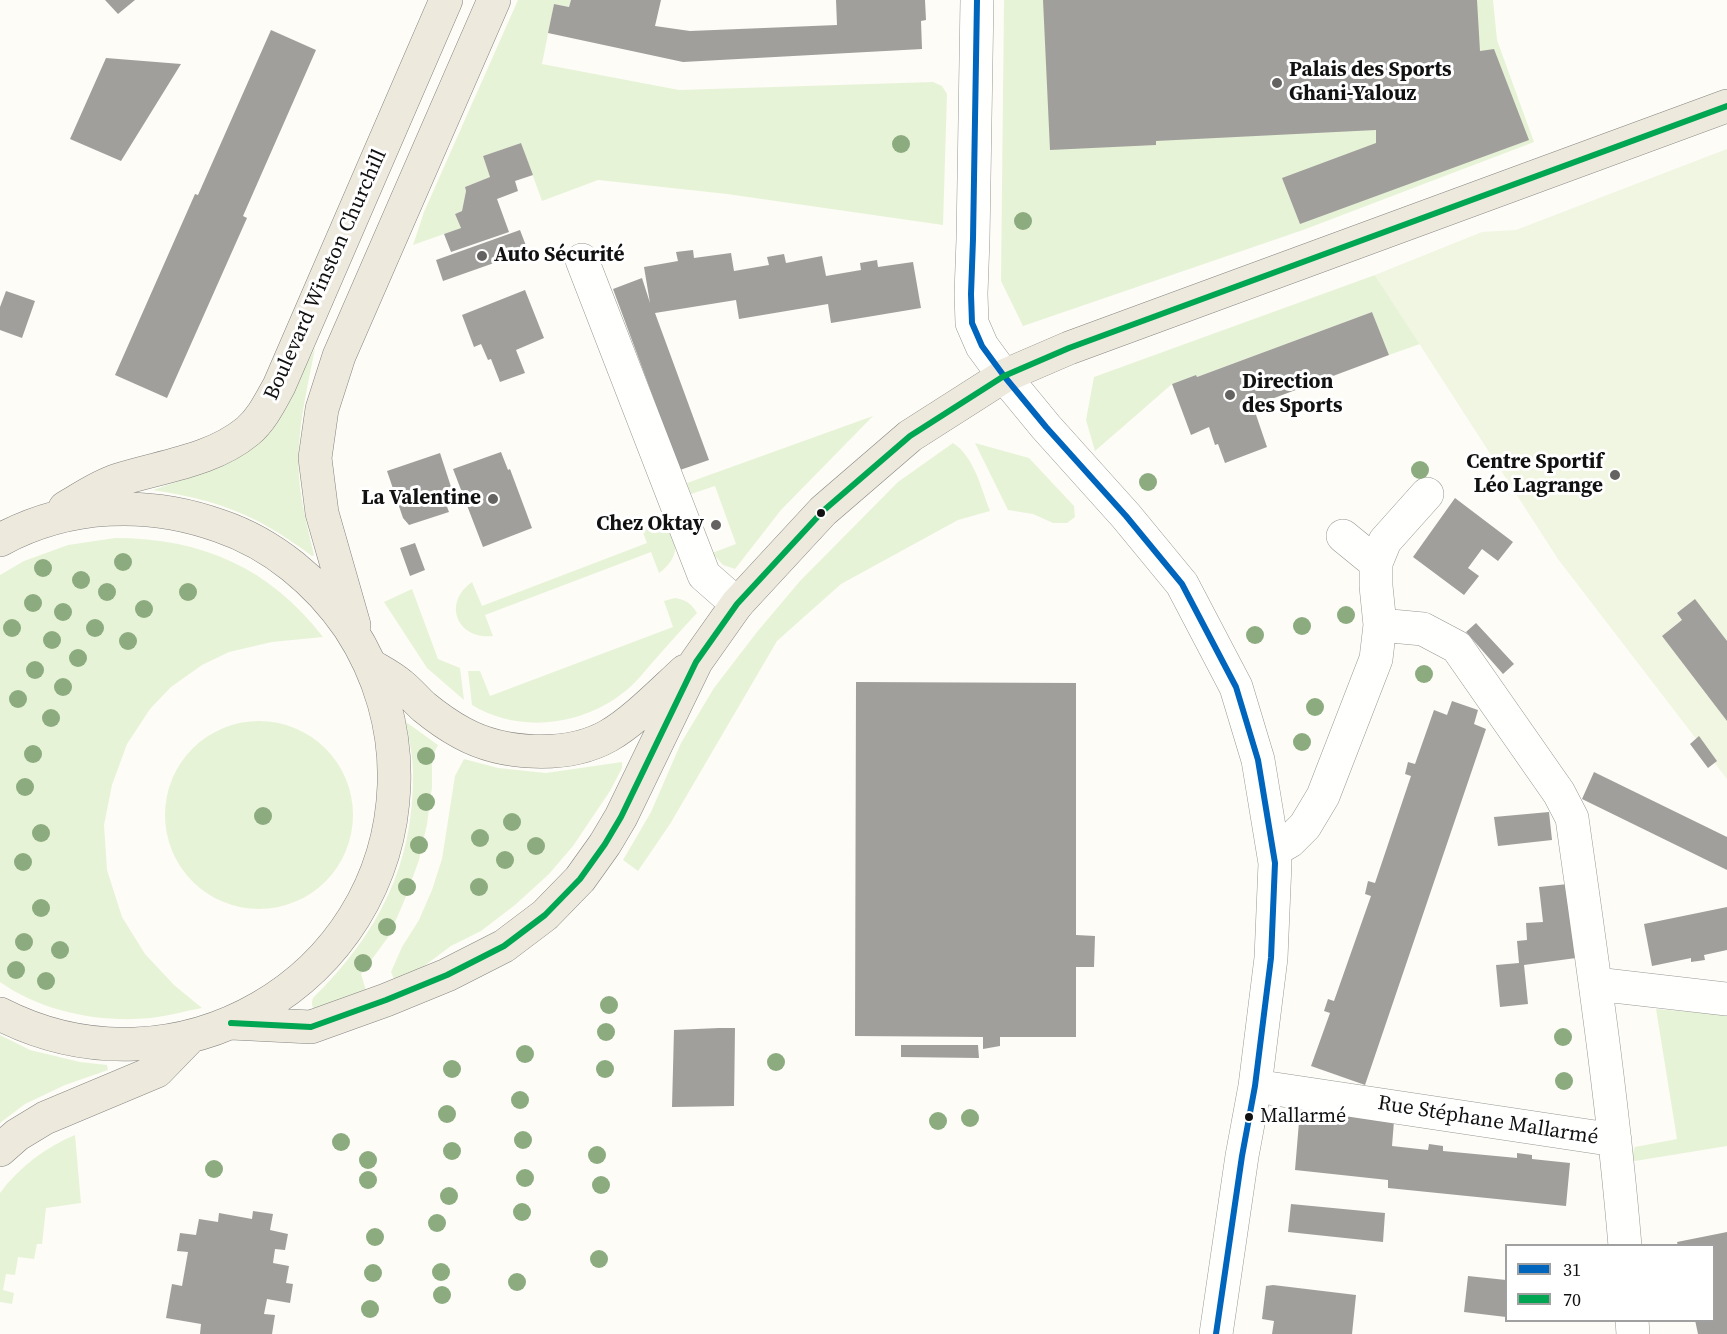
<!DOCTYPE html>
<meta charset="utf-8">
<style>
body{margin:0}
#map{position:relative;width:1727px;height:1334px;overflow:hidden;background:#fdfcf7;font-family:"Source Serif 4",serif}
canvas{display:block}
.legend{position:absolute;left:1505px;top:1244px;width:210px;height:78px;box-sizing:border-box;background:#fff;border:2px solid #a0a0a0;margin:0;padding:8px 10px;list-style:none;font-size:18px;color:#111}
.legend li{display:flex;align-items:center;gap:12px;height:30px}
.legend b{width:30px;border:2px solid #a0a0a0}
</style>
<div id="map">
<canvas width="1727" height="1334"></canvas>
<ul class="legend">
<li><b style="height:8px;background:#0065bd"></b>31</li>
<li><b style="height:8px;background:#00a651"></b>70</li>
</ul>
</div>
<script>
const context = document.querySelector('canvas').getContext('2d');
context.lineJoin = 'round';
function paint(path, color) { context.fillStyle = color; context.fill(path, 'evenodd'); }
function trace(path, color, width, dash) { context.strokeStyle = color; context.lineWidth = width; context.lineCap = dash ? 'butt' : 'round'; context.setLineDash(dash || []); context.stroke(path); }
function label(font, color, halo, rows, align = 'center') {
  context.font = font + ' "Source Serif 4",serif'; context.lineWidth = 6; context.setLineDash([]); context.textBaseline = 'middle'; context.strokeStyle = halo; context.fillStyle = color; for (const [text, x, y, turn = 0] of rows) {
    context.save(); context.translate(x, y); context.rotate((+turn || 0) * Math.PI / 180); context.textAlign = isNaN(turn) ? turn : align; if (halo) context.strokeText(text, 0, 0); context.fillText(text, 0, 0); context.restore();
  }
}
paint(new Path2D(`
 M518,0H571L569,7L554,4L542,64L679,90L933,82L942,86L947,94L943,225L727,194L598,180L542,201L521,143L483,156L490,177L465,187L466,191L462,211L455,214L461,228L413,245L424,212Z
 M1004,0H1493L1497,40L1534,142L1303,230L1023,326L1001,281Z
 M1375,275L1420,344L1389,355L1372,312L1197,377L1196,375L1172,384L1095,451L1086,420L1094,377Z
 M315,348C307,390 296,433 299,477C301,503 308,529 314,555L312,556C284,535 255,517 222,506C200,498 176,494 153,490L193,476L287,403Z
 M873,416L781,510L735,569L723,565L712,553L736,544L715,486L691,494L687,483Z
 M953,443C974,456 981,488 990,511L958,520L841,584L777,641L670,824L638,871L623,860L651,812L681,743L714,688L757,632L800,581L898,482Z
 M975,443L1029,458L1074,506L1075,517L1067,523H1053L1033,514L1008,510Z
 M650,518C679,527 685,555 659,573L651,552L485,615L493,636C457,640 442,603 472,582L482,606L647,543L638,519Z
 M115,538C202,538 270,568 323,637L272,642L229,652L202,665L171,687L150,709L127,744L112,785L104,825L107,870L122,917L145,954L174,985L202,1008C185,1011 168,1016 151,1018C101,1023 42,1012 0,982V575L24,561L68,545Z
 M412,589L438,659L460,668L464,700L427,668L384,602Z
 M675,598C686,600 691,603 697,613C681,630 666,647 651,664C644,672 637,681 629,688C587,725 521,735 472,705L468,671H480L490,696L673,627L664,601Z
 M165 815a94 94 0 1 1 188 0a94 94 0 1 1-188 0Z
 M406,722L438,745L432,757V787L427,824L419,860L405,899L389,936L361,974L368,997L316,1012C312,1007 311,1004 313,998C378,934 414,865 413,773C413,756 409,739 406,722Z
 M464,759L498,768L546,773L622,762V768L610,791L573,846L549,874L515,905L481,931L451,946L397,986L391,972L402,947L419,920L432,890L442,859L455,776Z
 M1656,1009L1727,1015V1146L1629,1162L1635,1147L1677,1139Z
 M0,1035L30,1050L80,1062L107,1065L108,1070L65,1085L25,1104L0,1123Z
 M75,1135L81,1203L46,1208L42,1244H37L34,1259L18,1257L15,1275L6,1274L3,1290L14,1293L12,1304L0,1302V1193C19,1167 46,1147 75,1135Z`), '#e7f3d7');
paint(new Path2D(`
 M1727,149V779L1558,559L1375,275L1482,232L1516,230Z`), '#f0f6e1');
paint(new Path2D(`
 M105,0H135L118,14Z
 M571,0H661L655,26L690,31L837,25L836,0H925L926,20L921,21L922,49L683,62L548,33L554,4L569,7Z
 M1043,0H1477L1480,51L1494,49L1529,140L1300,224L1282,178L1376,143V130L1156,141V145L1050,150Z
 M271,30L316,50L243,216L247,218L167,398L115,375L195,194L198,195Z
 M106,58L181,64L121,161L70,139Z
 M521,143L533,175L515,181L518,191L497,199L509,232L451,252L444,234L461,228L455,214L462,211L466,191L465,187L490,177L483,156Z
 M520,230L528,251L443,281L436,260Z
 M693,250L694,258L731,253L734,271L769,265L767,257L784,254L786,263L822,256L826,276L861,270L860,263L877,260L878,267L913,262L921,308L831,323L828,304L739,319L736,300L655,313L709,460L680,470L613,289L642,278L650,303L644,267L678,261L676,252Z
 M525,290L544,338L516,350L525,373L500,382L491,359L488,360L481,344L474,347L462,315Z
 M6,291L35,301L22,338L0,330V307Z
 M1372,312L1389,355L1253,406L1267,447L1225,463L1218,444L1215,445L1209,427L1191,435L1172,384L1196,375L1197,377Z
 M501,452L508,470L510,469L532,528L483,547L453,469Z
 M440,453L454,496H449L450,502L446,504L449,512L409,525L403,518L387,471Z
 M1455,498L1513,542L1498,561L1482,549L1468,568L1479,576L1464,595L1413,557Z
 M415,543L425,570L410,576L400,548Z
 M1695,599L1727,641V721L1662,636L1682,620L1677,613Z
 M1476,623L1514,664L1503,674L1466,632Z
 M856,682L1076,683V935L1095,936L1094,967H1076V1037H1000V1046L983,1049V1037L855,1036Z
 M1452,701L1478,710L1474,724L1486,729L1365,1085L1311,1066L1330,1013L1324,1011L1328,999L1334,1001L1371,896L1365,894L1368,881L1375,883L1411,776L1405,774L1408,762L1415,764L1434,710L1447,715Z
 M1699,736L1717,761L1708,768L1690,744Z
 M1594,772L1727,837V870L1582,799Z
 M1549,812L1552,840L1498,846L1494,817Z
 M1568,884L1576,958L1524,965L1528,1004L1500,1007L1496,965L1519,963L1517,941L1527,940L1526,923L1543,922L1539,887Z
 M1727,907V950L1704,955L1705,960L1691,962V958L1652,966L1644,924Z
 M719,1028H735L734,1106L672,1107L674,1030Z
 M901,1045H978L979,1058L901,1057Z
 M1300,1110L1394,1121L1392,1146L1428,1150L1429,1144L1443,1146V1151L1517,1158V1153L1532,1155V1159L1570,1163L1566,1206L1388,1188V1180L1295,1170Z
 M1291,1204L1385,1213L1383,1242L1288,1232Z
 M253,1211L273,1214L270,1230L288,1234L285,1250L275,1249L273,1263L289,1266L286,1283L293,1284L290,1303L267,1299L264,1314L275,1315L272,1334H200L201,1324L166,1318L172,1284L182,1286L188,1252L177,1251L180,1233L196,1235L199,1219L218,1222L219,1213L252,1219Z
 M1727,1232V1334H1698L1695,1320H1714V1246H1678L1677,1242Z
 M1468,1276L1506,1280V1317L1464,1312Z
 M1273,1285L1356,1295L1352,1334H1272L1274,1321L1262,1319L1266,1286Z`), '#a19f9c');
const minor = new Path2D(`
 M977,0L973,239L971,294L972,323L982,346L1004,376L1046,427L1126,516L1182,584L1236,687L1258,760L1275,863L1271,958L1255,1086L1242,1156L1216,1334
 M582,260L704,575L737,604
 M1343,536L1376,563
 M1380,625L1423,629L1457,647L1559,793L1572,818C1592,960 1613,1102 1625,1246
 M1273,851L1290,841L1305,826L1323,796L1376,659L1380,625L1376,586V563L1385,541L1427,494
 M1596,984L1727,999
 M1255,1086L1615,1140
 M1632,1320L1633,1334`);
const major = new Path2D(`
 M65,508C82,498 99,486 118,480C162,466 212,461 248,431C262,419 270,402 279,386L446,0
 M0,540C68,503 148,500 220,526C273,544 318,582 349,627C380,674 396,729 394,785C387,983 176,1104 0,1014
 M354,625L322,513L315,458L322,409L339,356L494,0
 M370,665C380,671 392,677 401,685C409,691 416,700 424,707C435,716 449,726 462,733C502,755 567,759 608,736C633,722 663,691 685,671
 M231,1023L311,1027L386,1000L447,975L504,946L545,915L580,879L605,844L621,817L696,662L737,604L823,511L910,436L1004,376L1069,348L1727,106
 M0,1150L17,1135L45,1118L157,1071L190,1037`);
trace(minor, '#979795', 34);
trace(major, '#858482', 34);
trace(minor, '#fffffe', 33);
trace(major, '#ede9dc', 33);
trace(new Path2D(`
 M977,0L973,239L971,294L972,323L982,346L1004,376L1046,427L1126,516L1182,584L1236,687L1258,760L1275,863L1271,958L1255,1086L1242,1156L1216,1334`), '#0065bd', 6);
trace(new Path2D(`
 M231,1023L311,1027L386,1000L447,975L504,946L545,915L580,879L605,844L621,817L696,662L737,604L823,511L910,436L1004,376L1069,348L1727,106`), '#00a651', 6);
context.fillStyle = '#8cac80';
for (const [x, y] of [
 [901,144],
 [1023,221],
 [1420,470],
 [1148,482],
 [123,562],
 [43,568],
 [81,580],
 [107,592],
 [188,592],
 [33,603],
 [144,609],
 [63,612],
 [1346,615],
 [1302,626],
 [12,628],
 [95,628],
 [1255,635],
 [52,640],
 [128,641],
 [78,658],
 [35,670],
 [1424,674],
 [63,687],
 [18,699],
 [1315,707],
 [51,718],
 [1302,742],
 [33,754],
 [426,756],
 [25,787],
 [426,802],
 [263,816],
 [512,822],
 [41,833],
 [480,838],
 [419,845],
 [536,846],
 [505,860],
 [23,862],
 [407,887],
 [479,887],
 [41,908],
 [387,927],
 [24,942],
 [60,950],
 [363,963],
 [16,970],
 [46,981],
 [609,1005],
 [606,1032],
 [1563,1037],
 [525,1054],
 [776,1062],
 [452,1069],
 [605,1069],
 [1564,1081],
 [520,1100],
 [447,1114],
 [970,1118],
 [938,1121],
 [523,1140],
 [341,1142],
 [452,1151],
 [597,1155],
 [368,1160],
 [214,1169],
 [525,1178],
 [368,1180],
 [601,1185],
 [449,1196],
 [522,1212],
 [437,1223],
 [375,1237],
 [599,1259],
 [441,1272],
 [373,1273],
 [517,1282],
 [442,1295],
 [370,1309]
]) { context.beginPath(); context.arc(x, y, 9, 0, 2 * Math.PI); context.fill(); }
for (const [x, y, r, color] of [
 [1277,83,6,"#646362"],
 [482,256,6,"#646362"],
 [1230,395,6,"#646362"],
 [1615,475,6,"#646362"],
 [493,499,6,"#646362"],
 [821,513,5,"#111"],
 [716,525,6,"#646362"],
 [1249,1117,5,"#111"]
]) { const dot = new Path2D(); dot.arc(x, y, r, 0, 2 * Math.PI); context.fillStyle = color; context.fill(dot); trace(dot, '#fff', 2); }
label('20px', '#111', '#fff', [
 ["Mallarmé",1260,1117]
], 'left');
label('bold 21px', '#111', '#fff', [
 ["Palais des Sports",1289,71],
 ["Ghani-Yalouz",1289,95],
 ["Auto Sécurité",494,256],
 ["Direction",1242,383],
 ["des Sports",1242,407],
 ["Centre Sportif",1603,463,"right"],
 ["Léo Lagrange",1603,487,"right"],
 ["La Valentine",481,499,"right"],
 ["Chez Oktay",704,525,"right"]
], 'left');
label('21px', '#111', '#fff', [
 ["Boulevard Winston Churchill",326,275,-66],
 ["Rue Stéphane Mallarmé",1488,1121,9]
]);
</script>
